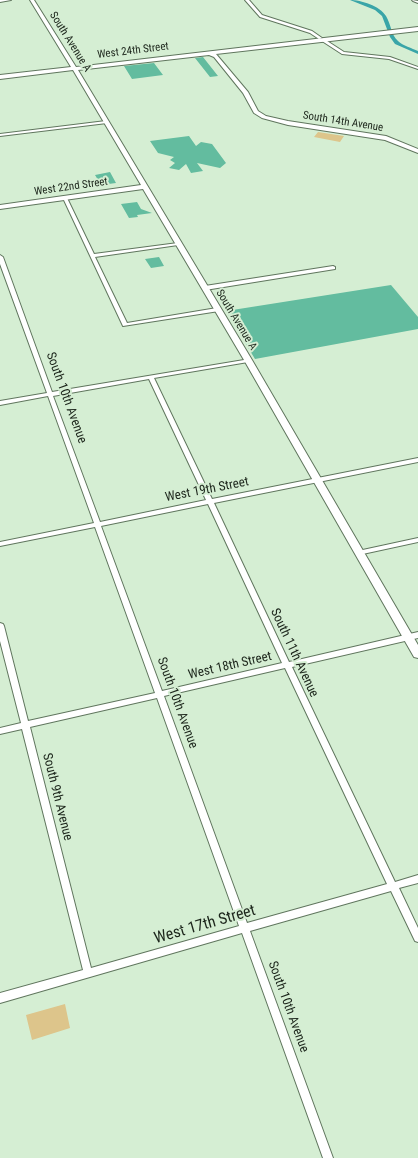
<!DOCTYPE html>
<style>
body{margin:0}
canvas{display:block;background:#d5eed3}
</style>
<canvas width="418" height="1158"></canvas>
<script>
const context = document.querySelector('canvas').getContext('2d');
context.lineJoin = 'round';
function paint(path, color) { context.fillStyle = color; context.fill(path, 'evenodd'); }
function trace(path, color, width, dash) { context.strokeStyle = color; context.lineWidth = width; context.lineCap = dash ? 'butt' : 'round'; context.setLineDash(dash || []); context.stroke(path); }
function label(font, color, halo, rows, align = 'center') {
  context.font = font + ' "Roboto Condensed",sans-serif'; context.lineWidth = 4; context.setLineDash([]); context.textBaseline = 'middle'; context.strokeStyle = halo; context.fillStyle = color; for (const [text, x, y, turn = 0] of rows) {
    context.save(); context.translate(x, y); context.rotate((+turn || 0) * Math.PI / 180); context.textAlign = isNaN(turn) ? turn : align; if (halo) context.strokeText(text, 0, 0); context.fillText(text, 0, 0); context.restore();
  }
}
paint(new Path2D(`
 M318,132L344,136L340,142L314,137Z
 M65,1004L70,1028L32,1040L26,1015Z`), '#ddc58b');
paint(new Path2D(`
 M350,0C361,0 380,6 386,16C391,24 391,35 398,41C403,46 412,48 418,51V54L395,44L390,37L382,16L375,10Z`), '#39a5a8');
paint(new Path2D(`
 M203,57L218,76L210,77L195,58Z
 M154,63L163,75L132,79L124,66Z
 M189,136L196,146L201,142L212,144L226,163L220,168L197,163L203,171L191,173L186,164L179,170L169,168L175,163L170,160L174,157L158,153L150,141Z
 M110,172L116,183L101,185L95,175Z
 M137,202L141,209L152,213L137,215L138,217L129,218L121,204Z
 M159,257L164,266L151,268L145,259Z
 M391,285L418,317V329L255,359L226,311Z`), '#63bc9f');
const street = new Path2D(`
 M0,0H11L0,2Z
 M245,0H249L262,15L312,31L322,38L319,39L310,33L260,17Z
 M412,0L418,1V3L413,1Z
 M322,39H324L344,52L390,57L418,67V69L389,59L342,54L322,41Z
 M106,121H107V123L0,136V134Z
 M63,197L67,198L94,254L178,243L180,244L178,245L95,257L127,323L217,308L220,310L219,311L123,326L63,198Z
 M0,255L3,257L52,392L250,359L251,360L248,362L154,378L212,499L418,458V462L214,503L289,662L418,632V638L292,667L395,882L418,875V883L399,888L418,928V942L415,941L391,891L250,931L333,1158H323L242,933L0,1003V993L83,970L22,729L0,734V728L21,723L0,641V623L3,624L4,626L28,721L155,693L95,527L0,546V542L94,523L48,396L0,405V401L47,393L0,264ZM149,379L206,500L100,522L53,396ZM208,504L282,663L162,691L101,526ZM285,668L387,884L247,923L164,696ZM157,698L239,926L91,968L30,727Z
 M333,266L335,267V269L205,290L202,288L205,286Z
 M418,538V542L358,555L355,553L358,551Z`);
const secondary = new Path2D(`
 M30,0H34L76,67L418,27V31L216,54L248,92L258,111L266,116L288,121L386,136L418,149V153L385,140L288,125L262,118L254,113L243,93L214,57L209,55L78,70L252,360L418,645V658L414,657L244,360L143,189L0,209V205L141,185L73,70L0,79V75L71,67Z`);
trace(street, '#60765e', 2);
trace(secondary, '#60765e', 2);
paint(street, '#fff');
paint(secondary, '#fff');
label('11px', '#1c251b', '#d5eed3', [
 ["South Avenue A",70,42,58],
 ["West 24th Street",133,51,-7],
 ["South 14th Avenue",343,122,9],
 ["West 22nd Street",71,187,-8],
 ["South Avenue A",236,320,59]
]);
label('13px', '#1c251b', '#d5eed3', [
 ["South 10th Avenue",66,398,70],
 ["West 19th Street",207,490,-11],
 ["South 11th Avenue",294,653,65],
 ["West 18th Street",230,666,-13],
 ["South 10th Avenue",177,703,70],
 ["South 9th Avenue",57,797,76],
 ["South 10th Avenue",288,1007,70]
]);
label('16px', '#1c251b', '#d5eed3', [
 ["West 17th Street",205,925,-16]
]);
</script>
